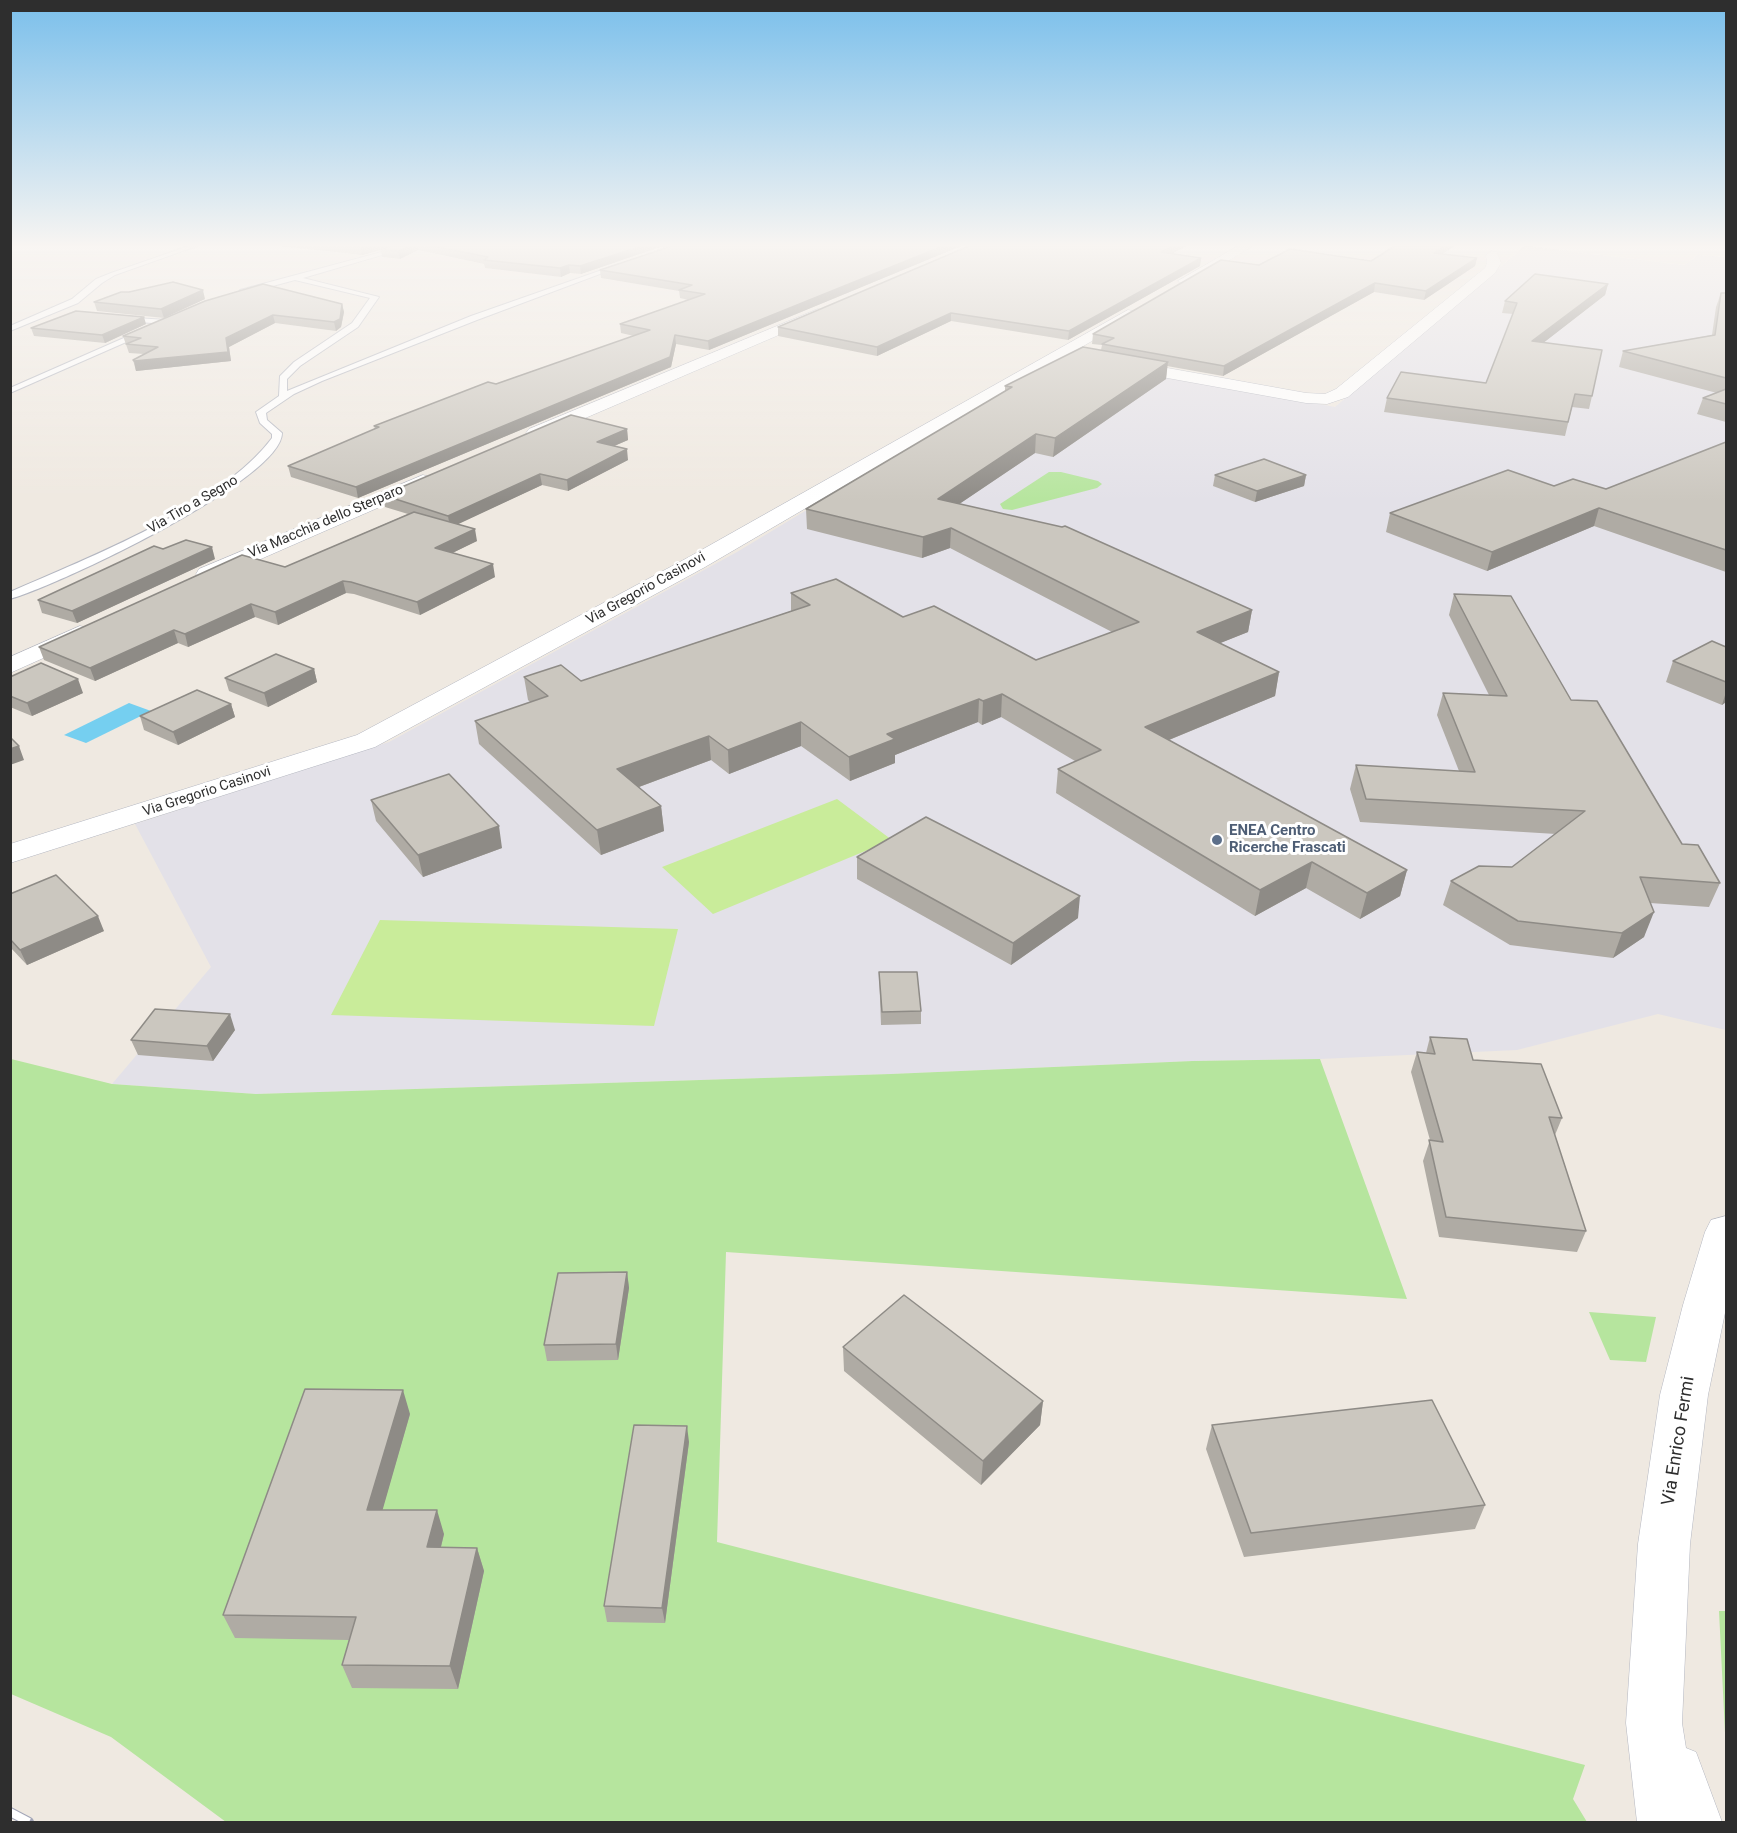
<!DOCTYPE html>
<style>
body{margin:0}
#map{position:relative;width:1737px;height:1833px;overflow:hidden;background:#efe9e1;font-family:Roboto,sans-serif}
canvas{display:block}
.frame{position:absolute;inset:0;border:12px solid #2e2e2e;pointer-events:none}
</style>
<div id="map">
<canvas width="1737" height="1833"></canvas>
<div class="frame"></div>
</div>
<script>
const context = document.querySelector('canvas').getContext('2d');
context.lineJoin = 'round';
function paint(path, color) { context.fillStyle = color; context.fill(path, 'evenodd'); }
function trace(path, color, width, dash) { context.strokeStyle = color; context.lineWidth = width; context.lineCap = dash ? 'butt' : 'round'; context.setLineDash(dash || []); context.stroke(path); }
function label(font, color, halo, rows, align = 'center') {
  context.font = font + ' Roboto,sans-serif'; context.lineWidth = 6; context.setLineDash([]); context.textBaseline = 'middle'; context.strokeStyle = halo; context.fillStyle = color; for (const [text, x, y, turn = 0] of rows) {
    context.save(); context.translate(x, y); context.rotate((+turn || 0) * Math.PI / 180); context.textAlign = isNaN(turn) ? turn : align; if (halo) context.strokeText(text, 0, 0); context.fillText(text, 0, 0); context.restore();
  }
}
paint(new Path2D(`
 M1525,246L1684,265L1698,255L1726,257V1030L1658,1014L1517,1050L1320,1059L1193,1061L891,1074L256,1094L112,1084L211,967L135,824L389,742L737,552L1062,356L1335,407Z`), '#e3e1e8');
paint(new Path2D(`
 M1049,472H1061L1098,481L1102,484L1097,488L1012,510L1003,509L1000,504Z
 M11,1059L112,1084L256,1094L891,1074L1193,1061L1320,1059L1407,1299L726,1252L717,1542L1585,1765L1573,1799L1587,1822H226L111,1737L11,1694Z
 M1589,1312L1656,1317L1646,1362L1610,1360Z
 M1719,1611H1726V1753Z`), '#b6e59e');
paint(new Path2D(`
 M837,799L892,840L713,914L662,867Z
 M380,920L678,929L654,1026L331,1015Z`), '#c9ec9a');
paint(new Path2D(`
 M129,703L151,711L86,743L64,735Z`), '#75cff0');
const lane = new Path2D(`
 M189,246H197L115,275L102,283L78,303L10,331V326L72,299L96,279L111,273Z
 M404,246H413L303,278L379,297L358,327L300,366L287,379V391L471,316L619,264L624,265L477,320L322,381L294,394L266,413L267,420L282,433C282,480 55,587 10,599V592C90,557 220,507 272,438V434L260,423L256,412L279,396L280,376L294,362L352,323L370,298L295,280L243,294L240,290Z
 M120,317L167,320L171,322L167,324L123,321H120Z
 M142,330L149,332L10,393V388Z`);
const street = new Path2D(`
 M1238,246H1253L1190,284L1185,285L1178,281Z
 M1492,251L1497,252L1501,263L1495,273L1348,397L1327,404L1306,403L1123,370L1115,365L1123,360L1306,393L1325,394L1336,389L1485,268L1487,263L1486,255Z
 M818,309L823,310L825,313L823,316L541,437H529L526,433L529,429Z
 M1128,310L1133,311L1135,314L1133,317L705,567L375,747L10,863V844L357,735L689,557Z
 M423,475L430,477L433,481L430,485L215,579L207,581L199,579L196,574L199,569Z
 M80,626L88,628L92,633L88,638L10,673V657Z`);
const secondary = new Path2D(`
 M1726,1216V1308L1708,1395L1690,1544L1682,1723L1686,1748L1696,1752L1722,1822H1637L1626,1723L1638,1544L1660,1395L1683,1305L1705,1232L1711,1220Z`);
trace(lane, '#b4b7c1', 2);
trace(street, '#b4b7c1', 1);
trace(secondary, '#b4b7c1', 1);
paint(lane, '#fff');
paint(street, '#fff');
paint(secondary, '#fff');
const rail = new Path2D(`
 M10,1812L29,1822`);
trace(rail, '#a3a6b8', 10);
trace(rail, '#fff', 8, [22]);
paint(new Path2D(`
 M282,246H670L660,247L581,274L570,273L561,277L485,268L484,264L418,250L400,259L382,257L381,250L362,255Z
 M672,246H961L709,350L676,344L671,367L358,498L291,477L288,466L375,429L374,426L634,336L621,333L620,324L688,300L680,298L679,291L601,278L600,270Z
 M1395,246H1454L1442,254L1477,258L1475,266L1424,300L1374,292L1223,376L1167,366L1166,379L1053,457L1035,453L959,504L1252,610L1248,632L1220,643L1279,672L1275,696L1169,740L1407,870L1400,896L1360,919L1306,888L1255,916L1056,793L1058,769L1075,761L1001,717L982,725L978,722L895,755V763L850,781L801,746L729,774L711,760L639,787L661,806L664,831L601,855L479,744L475,721L530,702L528,700L524,677L581,681L791,611V593L903,617L1036,660L1112,632L950,548L922,558L807,529L806,509L1005,392V386L1101,350L1102,345L1092,344L1093,334L1259,265L1371,261Z
 M1172,254L1201,258L1200,266L1068,340L951,321L877,356L778,336V327Z
 M1608,284L1605,295L1543,343L1592,396L1589,409L1572,407L1565,436L1384,412L1387,398L1486,383L1513,314L1502,313L1505,301Z
 M129,292L205,299L164,318L97,311L94,302Z
 M1721,293H1726V422L1697,414L1703,398L1717,393L1619,367L1623,351L1712,335L1716,307Z
 M342,304L344,312L341,327L336,331L275,323L229,347L231,361L136,371L133,360L144,354L129,353L123,336Z
 M146,324L105,343L34,336L31,328Z
 M627,429L628,440L614,446L628,460L568,491L542,485L457,524L477,541L452,553L495,577L420,615L354,594L346,593L278,625L255,617L188,647L178,643L95,681L44,660L39,647L285,567L408,514L385,507L383,495Z
 M1726,442V572L1594,526L1487,571L1386,532L1390,513L1554,486L1606,489Z
 M1215,475H1306L1304,486L1255,502L1213,486Z
 M163,549L215,559L77,623L42,613L38,600Z
 M1454,594L1571,700L1682,844L1720,883L1709,907L1650,903L1644,937L1613,958L1510,945L1443,905L1451,881L1512,867L1556,834L1360,822L1350,789L1356,765L1459,771L1437,715L1443,693L1489,695L1449,615Z
 M1726,647V702L1722,705L1666,682L1673,661Z
 M314,669L317,682L268,707L229,691L225,678Z
 M10,677L83,693L32,716L10,707Z
 M231,704L235,717L178,745L144,730L140,716Z
 M371,800L502,848L423,877L376,821Z
 M857,857L1078,918L1011,965L857,879Z
 M10,894L104,931L27,965L10,947Z
 M879,972L921,1011V1024L881,1025Z
 M235,1030L213,1061L138,1055L131,1040Z
 M1430,1037L1473,1060L1562,1118L1555,1135L1586,1231L1577,1252L1439,1237L1423,1161L1430,1140L1411,1072L1417,1052L1426,1053Z
 M627,1272L629,1288L618,1360L547,1361L544,1345Z
 M843,1347L1043,1401L1040,1425L981,1485L844,1371Z
 M410,1414L382,1510L444,1534L441,1547L477,1548L484,1571L458,1689L352,1688L342,1665L349,1640L235,1638L223,1615Z
 M1212,1425L1485,1505L1475,1529L1244,1557L1206,1449Z
 M689,1442L665,1623L607,1622L604,1606Z`), '#afaba4');
paint(new Path2D(`
 M364,246H396L380,249L381,250L362,255L360,247Z
 M410,246H418V250L400,259L398,251Z
 M642,246H670L660,247L581,274L580,266Z
 M943,246H961L709,350L708,341Z
 M1173,246H1186L1161,260V252Z
 M1444,246H1454L1432,261L1434,253Z
 M1201,258L1200,266L1068,340L1069,331Z
 M1477,258L1475,266L1424,300L1426,291Z
 M569,265L570,273L561,277L560,268Z
 M1375,283L1374,292L1223,376L1224,366Z
 M1608,284L1605,295L1529,354L1532,341Z
 M203,290L205,299L164,318L161,309Z
 M342,304L344,312L341,327L336,331L334,322Z
 M951,313V321L877,356V347Z
 M273,315L275,323L229,347L231,361L136,371L134,361L226,338Z
 M144,317L146,324L105,343L102,335Z
 M675,335L676,344L671,367L358,498L356,487Z
 M1168,362L1166,379L1053,457L1055,438Z
 M627,429L628,440L598,453L597,442Z
 M1036,434L1035,453L937,519L938,499Z
 M627,449L628,460L568,491L567,480Z
 M540,474L542,485L450,528L448,516Z
 M1306,475L1304,486L1255,502L1257,491Z
 M1599,508L1594,526L1487,571L1492,552Z
 M951,528L950,548L922,558L923,537Z
 M475,529L477,541L438,560L435,548Z
 M212,547L215,559L77,623L72,611Z
 M493,564L495,577L420,615L417,602Z
 M343,581L346,593L278,625L275,612Z
 M251,604L255,617L188,647L185,634Z
 M1252,610L1248,632L1193,654L1197,632Z
 M174,630L178,643L95,681L90,668Z
 M314,669L317,682L268,707L264,693Z
 M1279,672L1275,696L1142,751L1145,727Z
 M78,679L83,693L32,716L27,703Z
 M1726,692V702L1722,705Z
 M1002,694L1001,717L982,725L983,701Z
 M979,699L978,722L895,755V763L850,781L849,757L887,734Z
 M231,704L235,717L178,745L173,732Z
 M801,722V746L729,774L728,750Z
 M709,736L711,760L620,794L617,769Z
 M19,746L24,760L10,765V749Z
 M661,806L664,831L601,855L597,830Z
 M499,826L502,848L423,877L418,855Z
 M1312,862L1306,888L1255,916L1260,890Z
 M1407,870L1400,896L1360,919L1367,893Z
 M1080,896L1078,918L1011,965L1013,943Z
 M1654,912L1644,937L1613,958L1622,933Z
 M98,916L104,931L27,965L20,950Z
 M230,1014L235,1030L213,1061L207,1046Z
 M627,1272L629,1288L618,1360L616,1344Z
 M403,1390L410,1414L376,1533L367,1510Z
 M1043,1401L1040,1425L981,1485L983,1461Z
 M687,1426L689,1442L665,1623L662,1608Z
 M437,1510L444,1534L435,1571L427,1547Z
 M477,1548L484,1571L458,1689L450,1666Z`), '#8e8b86');
const building = new Path2D(`
 M393,246H410L398,251L380,249Z
 M433,246H642L580,266L569,265L560,268L484,260L488,257Z
 M672,246H943L708,341L675,335L670,357L356,487L288,466L379,427L374,426L488,382L496,384L650,330L620,324L705,294L679,290L692,285L600,270Z
 M969,246H1173L1161,252L1201,258L1069,331L951,313L877,347L778,327Z
 M1395,246H1444L1434,253L1477,258L1426,291L1375,283L1224,366L1102,344L1114,338L1093,334L1221,260L1259,265L1290,249L1371,261Z
 M1535,274L1608,284L1532,341L1602,350L1592,396L1575,394L1568,422L1387,398L1401,372L1486,383L1517,303L1505,301Z
 M173,282L203,290L161,309L94,302L121,292H129Z
 M263,284L342,304L340,319L334,322L273,315L226,338L228,352L134,361L133,360L158,347L126,344L141,338L123,336L205,301Z
 M1721,293H1726V378L1623,351L1715,335Z
 M76,311L144,317L102,335L31,328Z
 M1083,347L1168,362L1055,438L1036,434L938,499L1062,527L1065,526L1252,610L1197,632L1279,672L1145,727L1407,870L1367,893L1312,862L1260,890L1058,769L1101,750L1002,694L983,701L979,699L887,734L895,739L849,757L801,722L728,750L709,736L617,769L661,806L597,830L475,721L548,696L524,677L561,665L581,681L810,605L791,593L836,579L903,617L934,606L1036,660L1139,622L951,528L923,537L806,509L1012,387L1005,386Z
 M1726,389V404L1703,398Z
 M571,415L627,429L597,442L627,449L567,480L540,474L448,516L383,495Z
 M1726,442V550L1599,508L1492,552L1390,513L1508,470L1554,486L1573,479L1606,489Z
 M1264,459L1306,475L1257,491L1215,475Z
 M414,512L475,529L435,548L493,564L417,602L351,582L343,581L275,612L251,604L185,634L174,630L90,668L39,647L242,555L285,567Z
 M186,540L212,547L72,611L38,600L154,546L163,549Z
 M1454,594L1511,596L1571,700L1597,701L1682,844L1698,845L1720,883L1640,877L1654,912L1622,933L1518,921L1451,881L1479,866L1512,867L1585,811L1366,799L1356,765L1475,772L1443,693L1507,696Z
 M1712,641L1726,647V682L1673,661Z
 M276,654L314,669L264,693L225,678Z
 M41,663L78,679L27,703L10,696V677Z
 M197,690L231,704L173,732L140,716Z
 M10,737L19,746L10,749Z
 M449,774L499,826L418,855L371,800Z
 M926,817L1080,896L1013,943L857,857Z
 M56,875L98,916L20,950L10,939V894Z
 M879,972H917L921,1011L882,1012Z
 M155,1009L230,1014L207,1046L131,1040Z
 M1430,1037L1467,1039L1473,1060L1541,1064L1562,1118L1549,1117L1586,1231L1446,1217L1429,1140L1443,1142L1417,1052L1435,1054Z
 M627,1272L616,1344L544,1345L558,1273Z
 M904,1295L1043,1401L983,1461L843,1347Z
 M305,1389L403,1390L367,1510H437L427,1547L477,1548L450,1666L342,1665L356,1617L223,1615Z
 M1432,1400L1485,1505L1251,1533L1212,1425Z
 M634,1425L687,1426L662,1608L604,1606Z`);
paint(building, '#cbc7bf');
trace(building, '#8e8b86', 1.5);
const sky = context.createLinearGradient(0, 0, 0, 502);
sky.addColorStop(0, '#7abfeb');
sky.addColorStop(0.49, '#f8f5f2');
sky.addColorStop(1, '#f8f5f200');
context.fillStyle = sky;
context.fillRect(0, 0, 1737, 502);
for (const [x, y, r, color] of [
 [1217,840,6,"#5c6f8a"]
]) { const dot = new Path2D(); dot.arc(x, y, r, 0, 2 * Math.PI); context.fillStyle = color; context.fill(dot); trace(dot, '#fff', 2); }
label('14px', '#2e2e2e', '#fff', [
 ["Via Tiro a Segno",193,505,-30],
 ["Via Macchia dello Sterparo",326,522,-23],
 ["Via Gregorio Casinovi",646,589,-29],
 ["Via Gregorio Casinovi",207,792,-18]
]);
label('bold 15px', '#4e5e75', '#fff', [
 ["ENEA Centro",1229,831],
 ["Ricerche Frascati",1229,848]
], 'left');
label('18px', '#2e2e2e', '#fff', [
 ["Via Enrico Fermi",1679,1441,-81]
]);
</script>
